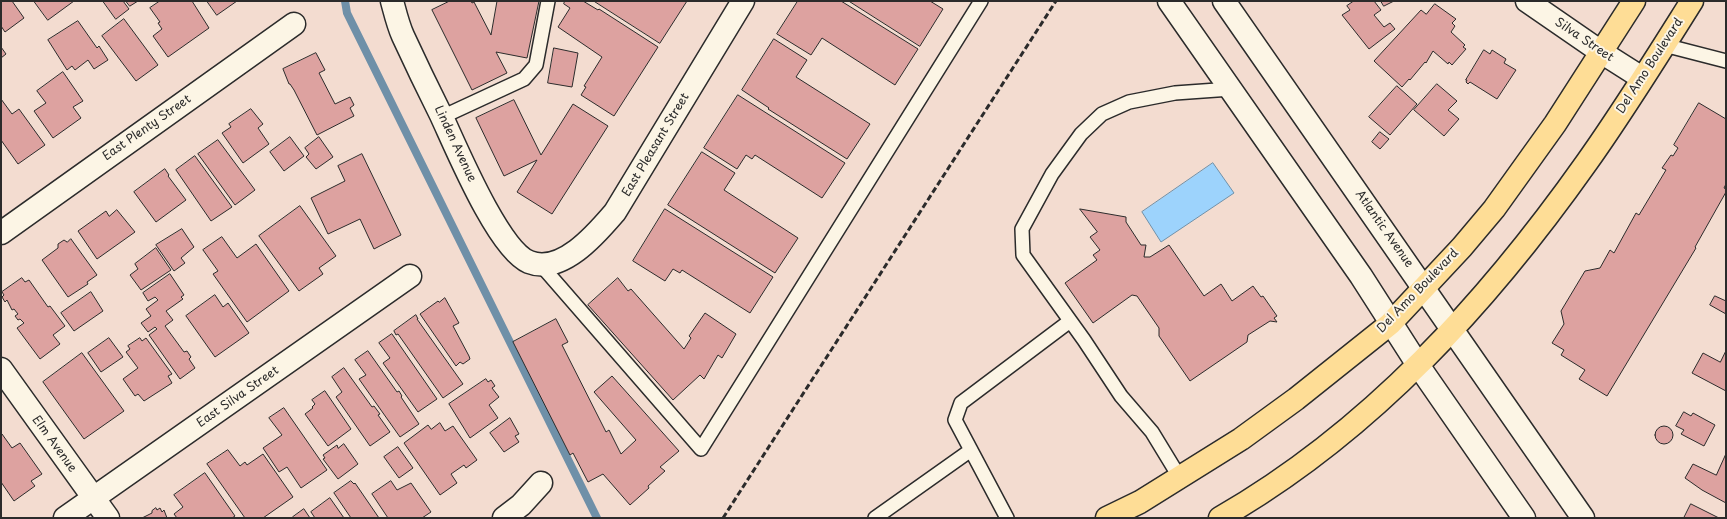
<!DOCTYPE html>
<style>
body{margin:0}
#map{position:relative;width:1727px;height:519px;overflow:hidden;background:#f3dcd0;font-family:"Playpen Sans",sans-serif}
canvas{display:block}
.frame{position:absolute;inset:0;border:2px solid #2b2b2b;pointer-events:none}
</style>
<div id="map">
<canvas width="1727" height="519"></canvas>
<div class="frame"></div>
</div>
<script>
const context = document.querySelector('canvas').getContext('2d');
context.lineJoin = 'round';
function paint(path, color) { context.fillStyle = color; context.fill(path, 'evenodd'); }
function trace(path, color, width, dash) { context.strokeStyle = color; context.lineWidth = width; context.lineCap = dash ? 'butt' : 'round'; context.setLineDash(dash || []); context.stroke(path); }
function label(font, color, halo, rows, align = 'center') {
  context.font = font + ' "Playpen Sans",sans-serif'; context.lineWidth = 4; context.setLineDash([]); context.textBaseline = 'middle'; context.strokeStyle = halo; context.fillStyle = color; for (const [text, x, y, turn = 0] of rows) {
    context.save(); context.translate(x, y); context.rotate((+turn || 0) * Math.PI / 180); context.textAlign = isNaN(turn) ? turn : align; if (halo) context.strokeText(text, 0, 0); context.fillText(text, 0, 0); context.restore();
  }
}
const water = new Path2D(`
 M1213,163L1234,193L1161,242L1142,212Z`);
paint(water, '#9dd3fc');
trace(water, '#6f90a8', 1);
trace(new Path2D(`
 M345,1L347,13L597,518`), '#6f90a8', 8);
const building = new Path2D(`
 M1,1H12L24,18L5,32L1,26Z
 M34,1H74L48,20Z
 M103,1H123L129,9L116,19Z
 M126,1H138L130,6Z
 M160,1H192L209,28L168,57L153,36L162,29L158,23L160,22L150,8Z
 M207,1H237L217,15Z
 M450,1H471L472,3L474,2L491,35L497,1H539L527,58L496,52L507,73L472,90L432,10Z
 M565,1H583L598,10L599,9L658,47L614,116L581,95L586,87L584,86L602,57L558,27L570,8L564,4Z
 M594,1H687L660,43Z
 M798,1H841L918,49L895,85L822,38L811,55L777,34Z
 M849,1H930L943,9L920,46Z
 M1354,1H1374L1381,10L1374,15L1384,27L1390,23L1395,29L1369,49L1342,15L1350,10L1347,6Z
 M1381,1H1394L1384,6Z
 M1435,4L1456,19L1452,23L1455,26L1451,32L1465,45L1463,47L1466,49L1452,65L1449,62L1448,64L1433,51L1426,63L1425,62L1410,80L1409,79L1402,87L1374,61L1421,10L1426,14Z
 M124,19L158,65L136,81L102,36Z
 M78,21L97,48L99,46L108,60L94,69L88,60L75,70L72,66L67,70L48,40Z
 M774,39L807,60L796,77L870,124L847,159L768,109L769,108L742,90Z
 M1,47L6,54L1,58Z
 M554,48L578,53L572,87L548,83Z
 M1484,50L1490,54L1492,50L1506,59L1504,63L1516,70L1497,99L1470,82L1468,84L1466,82L1467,80H1466Z
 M316,53L325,70L319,73L335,104L350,97L354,105L350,108L354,116L317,135L294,90L290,84H289L283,69Z
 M63,72L83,101L73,107L81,118L53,138L34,111L46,103L37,91Z
 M1437,84L1457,101L1448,110L1459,119L1444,136L1414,110Z
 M1397,86L1417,104L1390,135L1369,117Z
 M738,95L845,163L822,198L755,155L752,159L746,155L737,169L704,148Z
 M1,99L12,114L19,109L45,145L18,164L1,140Z
 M514,100L541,155L573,104L608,126L552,214L517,192L537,160L504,176L476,118Z
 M1699,103L1726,119V184L1724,188L1726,189V192L1695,247L1696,248L1607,396L1579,379L1585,370L1561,355L1564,350L1552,343L1564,324L1561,311L1585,271L1600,268L1610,250L1614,253L1636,213L1639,215L1666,170L1662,168L1671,155L1673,156L1678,148L1674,145Z
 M251,109L263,124L258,128L269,144L243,163L222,133L231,127L229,124Z
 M1380,132L1389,139L1380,149L1372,142Z
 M290,137L304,156L284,171L270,152Z
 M319,137L333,157L316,169L306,157L309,154L305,148Z
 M218,140L255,190L235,205L198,154Z
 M702,152L735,173L724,190L798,238L775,273L668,205Z
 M362,154L401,235L374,249L360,219L328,234L311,198L345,181L338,166Z
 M195,156L232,207L211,221L176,170Z
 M165,169L169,175L168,176L186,200L156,222L134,192Z
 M300,206L336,256L319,268L323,274L299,291L259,236Z
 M665,209L773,277L750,313L682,270L680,273L673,269L665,281L633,261Z
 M1080,209L1126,217V222L1141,245H1146L1144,257H1150L1169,245L1204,296L1221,284L1232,301L1253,286L1261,297L1263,296L1277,316L1274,318L1277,322L1270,321L1248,335L1247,342L1190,381L1159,336V328L1137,296L1132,295L1093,323L1065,283L1097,260L1093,255L1100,250L1090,237L1097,232Z
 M117,210L135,232L97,259L78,231L106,211L109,216Z
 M182,229L194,247L181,258L185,263L174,271L156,245Z
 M222,237L237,258L256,244L289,291L247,322L213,274L218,271L203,250Z
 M71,239L97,275L87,282L88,284L68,297L42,260L58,248V244L64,240L67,242Z
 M156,248L171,270L141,290L130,275L138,269L135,264Z
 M170,274L184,295L181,297L183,299L166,311L173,320L165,326L184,352L187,351L191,357L189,359L195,368L180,379L149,335L157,329L155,327L148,332L141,323L151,316L146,309L158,300L155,297L148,301L143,293Z
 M22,278L25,282L29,280L48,307L50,306L65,326L53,335L60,344L40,359L17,328L24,323L20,319L18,320L15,316L18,314L14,309L12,310L7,300L5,302L2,297L4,295L2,292Z
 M618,278L628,291L631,289L684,349L691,338L689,336L705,313L736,334L722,358L718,355L704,379L700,375L673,400L588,305Z
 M91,292L103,311L74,331L61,313Z
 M215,295L223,307L228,303L249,333L215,357L186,316Z
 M1715,296L1726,301V314L1710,305Z
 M445,298L459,323L453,326L469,356L470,359L463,364L460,362L456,366L420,314L438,301L439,302Z
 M416,315L418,319H417L463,384L443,398L398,334L396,335L394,331Z
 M556,319L568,342L562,345L606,432L609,430L621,454L636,440L594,392L612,376L679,451L660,467L665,471L648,486L649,488L630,505L603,474L588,482L573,453L570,455L513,342Z
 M392,334L437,399L418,412L383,363L390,358L379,343Z
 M109,338L123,357L101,372L88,353Z
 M140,338L142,341L146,338L172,374L168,376L172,383L144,401L138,394L135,396L123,379L138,368L126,352L130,349L128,346Z
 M368,351L397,392L399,391L402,396L401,397L419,424L400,437L359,379L366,375L355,360Z
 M1726,351V391L1692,373L1703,353L1720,362Z
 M82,353L124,411L84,439L43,382Z
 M344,368L372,407L374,406L380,414L378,415L390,432L370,446L336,397L342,392L332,377Z
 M486,379L488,382L491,380L495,386L492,388L499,397L489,405L498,418L470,438L449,404Z
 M325,391L351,429L328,446L305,414L313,408L312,407L315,404L312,400Z
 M284,408L327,470L301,488L287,467L279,472L263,448L282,435L269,418Z
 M1684,412L1691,416L1693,413L1715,425L1704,446L1681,434L1684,430L1676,426Z
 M510,418L519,434L515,436L519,442L504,452L490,433Z
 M440,423L445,431L453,426L477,460L466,468L464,465L451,474L457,483L440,495L404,443L428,425L431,429Z
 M1655 435a9 9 0 1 1 18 0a9 9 0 1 1-18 0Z
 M1,434H2L12,448L20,443L42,474L31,481L35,486L14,501L1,482Z
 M344,444L358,464L338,479L323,459L325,458L323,455L337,445L338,448Z
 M398,447L413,468L399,478L384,457Z
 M228,450L240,466L245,462L247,465L263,454L293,497L263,518H245L207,464Z
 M1726,454V503L1702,490L1685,478L1693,464L1716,475Z
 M205,473L235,516L232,518H177L174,514L183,507L174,495Z
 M351,481L354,484L355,483L379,518H351L334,493Z
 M391,481L397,490L411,483L431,512L422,518H388L372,494Z
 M330,498L344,518H315L311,512Z
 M1691,504L1719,518H1684Z
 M156,508L157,510L160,508L162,512L164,510L167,518H142L152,513V511Z
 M304,509L310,518H294L293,517Z`);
paint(building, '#dda2a0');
trace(building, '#2b2b2b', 1);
const lane = new Path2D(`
 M1664,45L1726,61
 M442,117L524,79L536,65L548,1
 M540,264L701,449L981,1
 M1180,478L1152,432L1121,396L1084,340L1023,255L1022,229L1052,174L1081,134L1102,114L1129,102L1175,93L1231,89
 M875,518L971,450
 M1007,518L955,420L961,403L1070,321`);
const street = new Path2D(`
 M392,1C395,12 398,25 403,36C415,62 428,89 441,115C456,147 498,249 529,262C562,275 597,233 615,212L743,1
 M1527,1L1601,52L1642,78
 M1,233L294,24
 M1,369L108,518
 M65,518L410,276
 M504,518L521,505L541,483`);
const secondary = new Path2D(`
 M1169,1L1361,276L1418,365L1524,518
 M1224,1L1583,518`);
const primary = new Path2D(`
 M1107,518L1140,502L1241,439L1296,399L1390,324L1462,247L1494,209L1555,124L1634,1
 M1220,518C1370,432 1488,302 1587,162C1624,110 1658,55 1692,1`);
trace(lane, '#2b2b2b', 16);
trace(street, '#2b2b2b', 25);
trace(secondary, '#2b2b2b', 25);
trace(primary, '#2b2b2b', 25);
trace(lane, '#fcf5e5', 13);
trace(street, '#fcf5e5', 22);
trace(secondary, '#fcf5e5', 22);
trace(primary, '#fedd96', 22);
trace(new Path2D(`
 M723,518L1056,1`), '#2b2b2b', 3, [6, 3]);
label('12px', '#2b2b2b', '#fcf5e5', [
 ["Silva Street",1584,40,34],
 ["Del Amo Boulevard",1650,66,-57],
 ["East Plenty Street",147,128,-35],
 ["Linden Avenue",455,144,65],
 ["East Pleasant Street",656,145,-59],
 ["Atlantic Avenue",1384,229,55],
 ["Del Amo Boulevard",1418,291,-46],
 ["East Silva Street",238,397,-35],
 ["Elm Avenue",54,444,54]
]);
</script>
